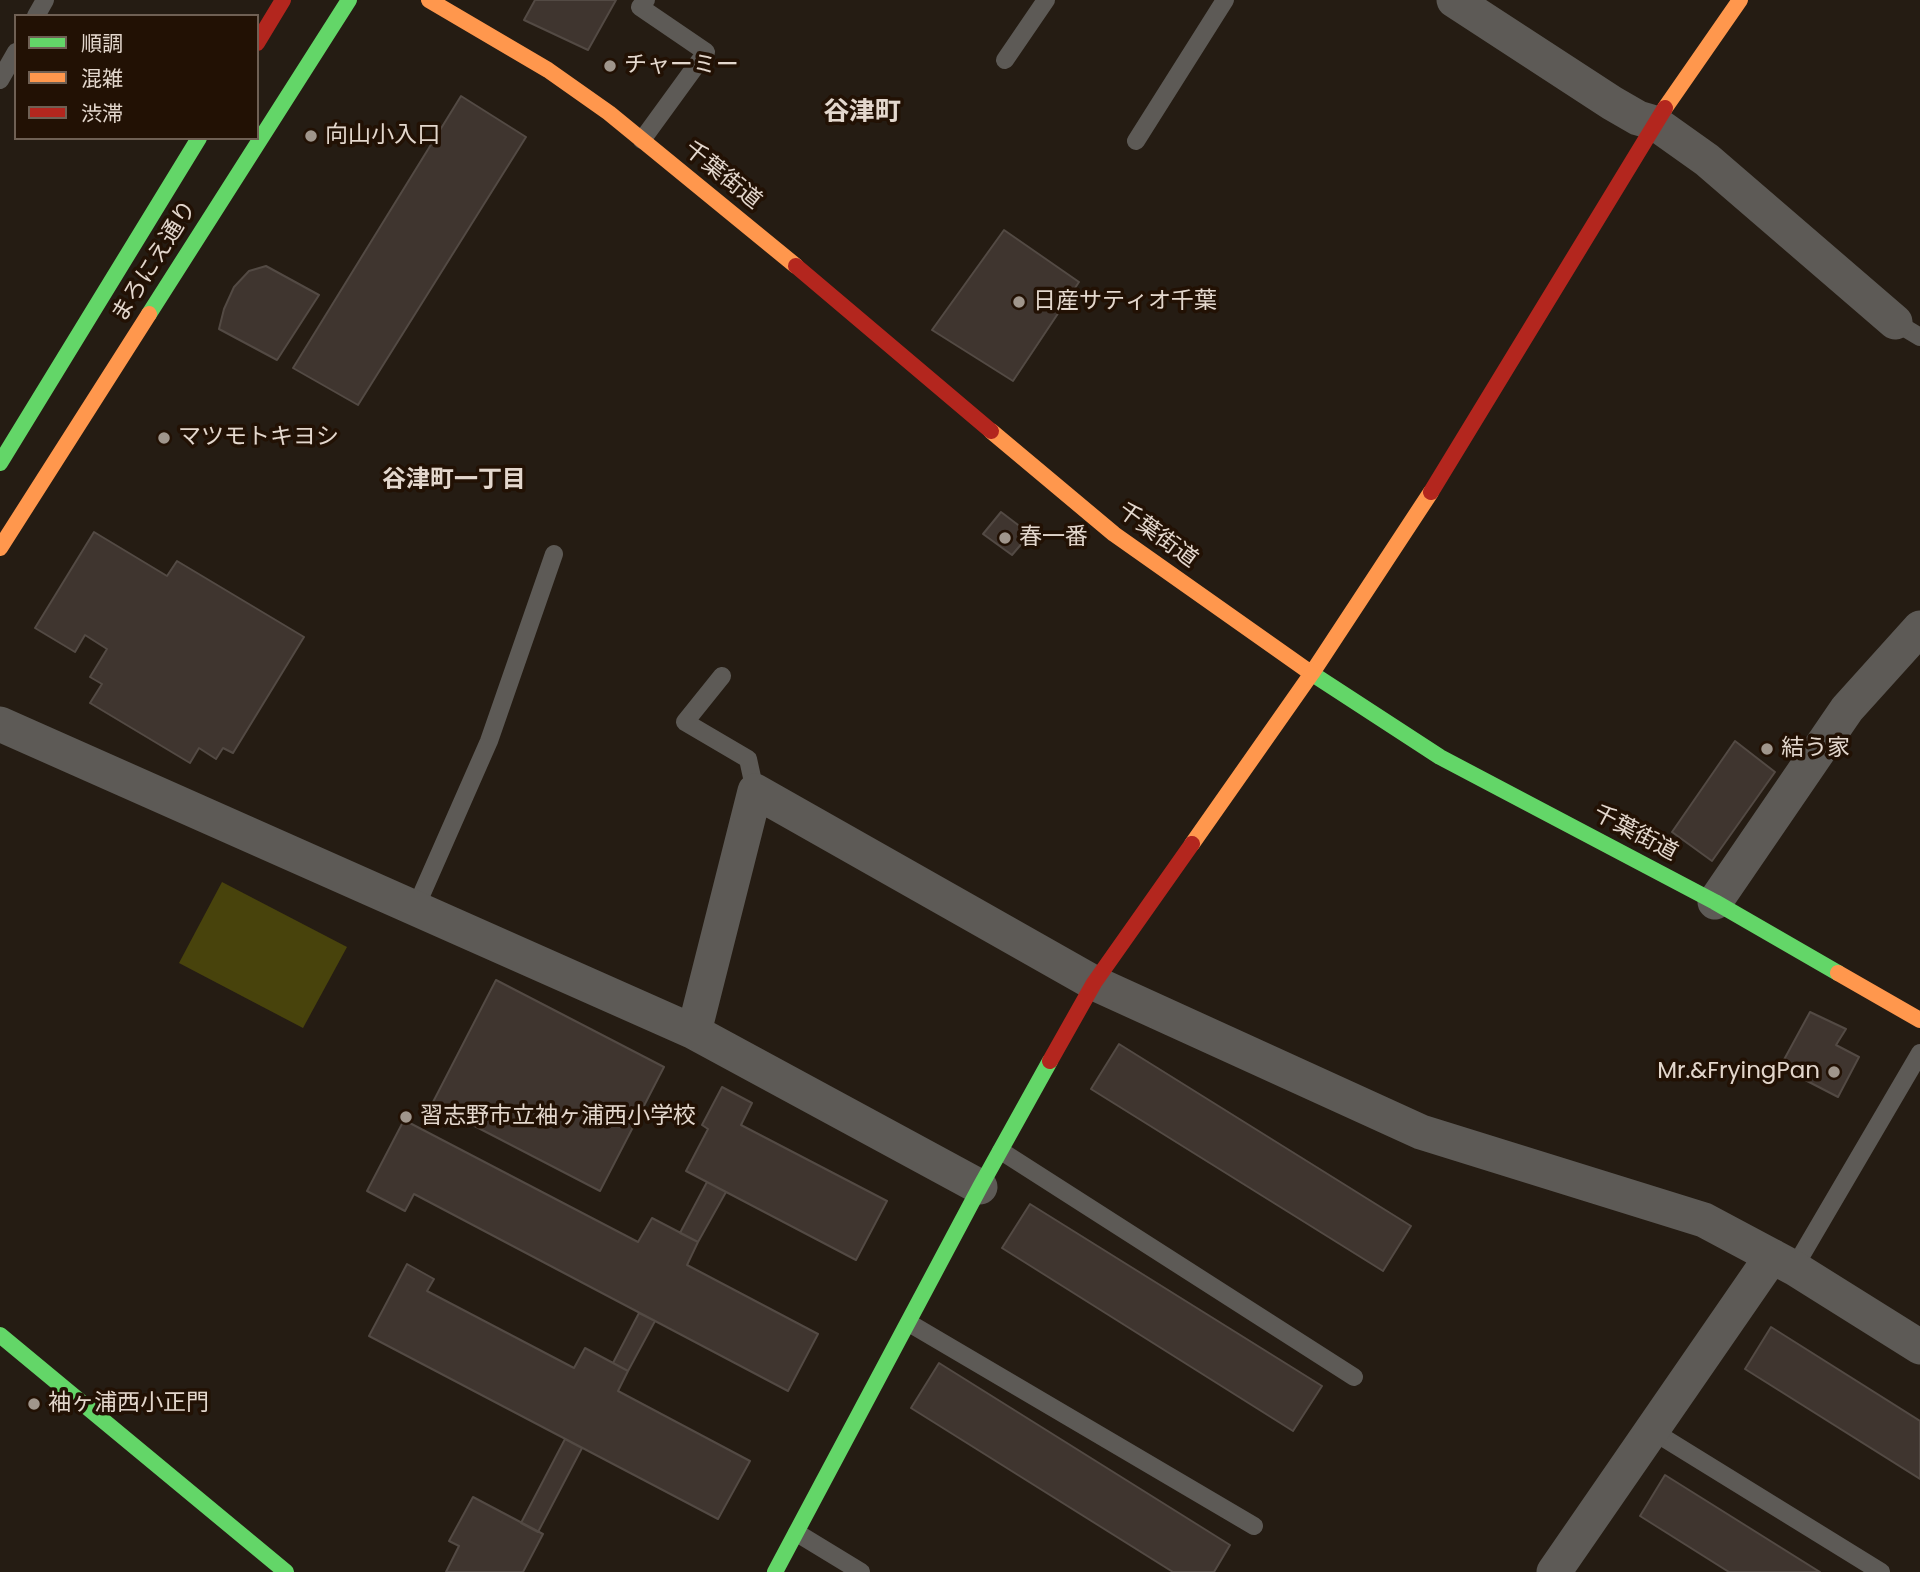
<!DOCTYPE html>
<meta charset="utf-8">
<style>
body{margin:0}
#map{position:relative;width:1920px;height:1572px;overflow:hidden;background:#251c13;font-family:Poppins,"Noto Sans JP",sans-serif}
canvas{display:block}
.legend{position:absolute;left:14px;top:14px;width:245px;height:126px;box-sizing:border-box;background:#221104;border:2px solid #6f6054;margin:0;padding:9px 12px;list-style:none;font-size:21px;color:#e3d7cd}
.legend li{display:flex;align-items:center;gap:14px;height:35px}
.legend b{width:35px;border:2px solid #6f6054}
</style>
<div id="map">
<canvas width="1920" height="1572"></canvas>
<ul class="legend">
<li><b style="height:9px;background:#63d668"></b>順調</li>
<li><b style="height:9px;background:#ff974d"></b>混雑</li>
<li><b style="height:9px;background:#b3261e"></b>渋滞</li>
</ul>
</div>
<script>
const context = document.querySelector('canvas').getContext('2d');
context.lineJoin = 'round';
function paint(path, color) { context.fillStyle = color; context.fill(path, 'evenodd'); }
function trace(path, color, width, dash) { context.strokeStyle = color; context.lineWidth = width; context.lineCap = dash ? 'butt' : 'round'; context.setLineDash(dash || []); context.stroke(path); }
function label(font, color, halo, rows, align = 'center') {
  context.font = font + ' Poppins,"Noto Sans JP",sans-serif'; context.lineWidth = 7; context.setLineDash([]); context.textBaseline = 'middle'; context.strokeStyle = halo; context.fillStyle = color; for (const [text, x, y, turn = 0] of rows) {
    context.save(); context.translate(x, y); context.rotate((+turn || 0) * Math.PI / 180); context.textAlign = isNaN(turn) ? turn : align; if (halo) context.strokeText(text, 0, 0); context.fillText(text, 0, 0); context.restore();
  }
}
paint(new Path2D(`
 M222,882L347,947L303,1028L179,963Z`), '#48430c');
const building = new Path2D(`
 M535,0H616L588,50L524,20Z
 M461,96L526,137L358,405L293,368Z
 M1004,230L1079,282L1013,381L932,330Z
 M266,266L319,295L277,360L219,329L224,309L234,287L249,271Z
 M1001,512L1030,534L1012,555L983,534Z
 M94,532L167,576L177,561L304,637L233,753L223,748L216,759L199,748L190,763L90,703L102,684L90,677L107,649L85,635L75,652L35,628Z
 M1735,741L1775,772L1712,861L1672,832Z
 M496,980L664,1067L600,1191L432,1104Z
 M1810,1012L1846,1029L1836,1045L1859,1057L1838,1097L1780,1067Z
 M1119,1044L1411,1226L1383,1271L1091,1089Z
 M722,1087L752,1103L741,1125L887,1201L856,1260L686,1171L708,1129L702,1125Z
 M404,1120L638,1242L652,1218L698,1242L687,1265L818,1334L788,1391L414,1194L405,1211L367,1191Z
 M707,1182L726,1192L698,1242L680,1233Z
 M1030,1204L1322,1386L1293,1431L1002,1248Z
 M407,1264L434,1279L427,1291L574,1368L585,1348L628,1371L618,1391L750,1461L718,1519L369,1336Z
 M639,1313L655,1321L628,1371L613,1363Z
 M1771,1327L1920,1421V1479L1745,1369Z
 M939,1363L1230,1545L1214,1572H1173L911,1408Z
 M565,1439L582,1448L538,1532L521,1523Z
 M1665,1475L1820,1572H1729L1640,1516Z
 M473,1497L543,1534L523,1572H446L459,1546L449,1541Z`);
paint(building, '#3f352f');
trace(building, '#534a44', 2);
trace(new Path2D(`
 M36,16L45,0
 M1005,60L1046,0
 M0,80L16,52
 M642,140L706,52L640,7L646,0
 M1136,141L1225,0
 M1895,322L1920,337
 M722,676L685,722L748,759L755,791
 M416,907L489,741L554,554
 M1001,1151L1354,1377
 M1794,1268L1920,1053
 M909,1323L1254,1526
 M1651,1430L1881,1572
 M797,1533L861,1572`), '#5d5a56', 18);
trace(new Path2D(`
 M1454,0L1612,103L1638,118L1655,123L1707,160L1895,322
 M0,724L694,1032L980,1187
 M1715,902L1847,709L1920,628
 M694,1032L755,791L1094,983L1421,1132L1704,1220L1794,1268L1920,1347
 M1554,1572L1772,1256`), '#5d5a56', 35);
trace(new Path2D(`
 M149,314L349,0
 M0,463L199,138
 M1311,673L1440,757L1715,902L1838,973
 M0,1335L286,1572
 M775,1572L980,1187L1050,1061`), '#63d668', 16);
trace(new Path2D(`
 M429,0L548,70L609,113L796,266
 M1665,108L1740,0
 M991,431L1114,534L1311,673
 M0,548L149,314
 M1192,844L1312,673L1431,492
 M1838,973L1920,1020`), '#ff974d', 16);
trace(new Path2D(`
 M257,43L283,0
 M796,266L991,431
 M1431,492L1665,108
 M1050,1061L1094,983L1192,844`), '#b3261e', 16);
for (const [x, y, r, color] of [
 [610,66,7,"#a0968c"],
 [311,136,7,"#a0968c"],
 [1019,302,7,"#a0968c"],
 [164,438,7,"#a0968c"],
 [1005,538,7,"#a0968c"],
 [1767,749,7,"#a0968c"],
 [1834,1072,7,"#a0968c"],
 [406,1117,7,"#a0968c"],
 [34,1404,7,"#a0968c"]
]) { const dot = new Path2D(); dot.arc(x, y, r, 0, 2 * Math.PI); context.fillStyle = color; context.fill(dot); trace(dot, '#221104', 2.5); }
label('23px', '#e3d7cd', '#221104', [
 ["チャーミー",624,66],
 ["向山小入口",325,136],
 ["日産サティオ千葉",1033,302],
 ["マツモトキヨシ",178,438],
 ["春一番",1019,538],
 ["結う家",1781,749],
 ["Mr.&FryingPan",1820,1072,"right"],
 ["習志野市立袖ヶ浦西小学校",420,1117],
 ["袖ヶ浦西小正門",48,1404]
], 'left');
label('23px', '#e3d7cd', '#221104', [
 ["千葉街道",722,176,39],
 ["まろにえ通り",155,262,-58],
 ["千葉街道",1157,536,36],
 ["千葉街道",1635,834,28]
]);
label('bold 24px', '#e3d7cd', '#221104', [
 ["谷津町一丁目",454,481]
]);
label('bold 26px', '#e3d7cd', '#221104', [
 ["谷津町",862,113]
]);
</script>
